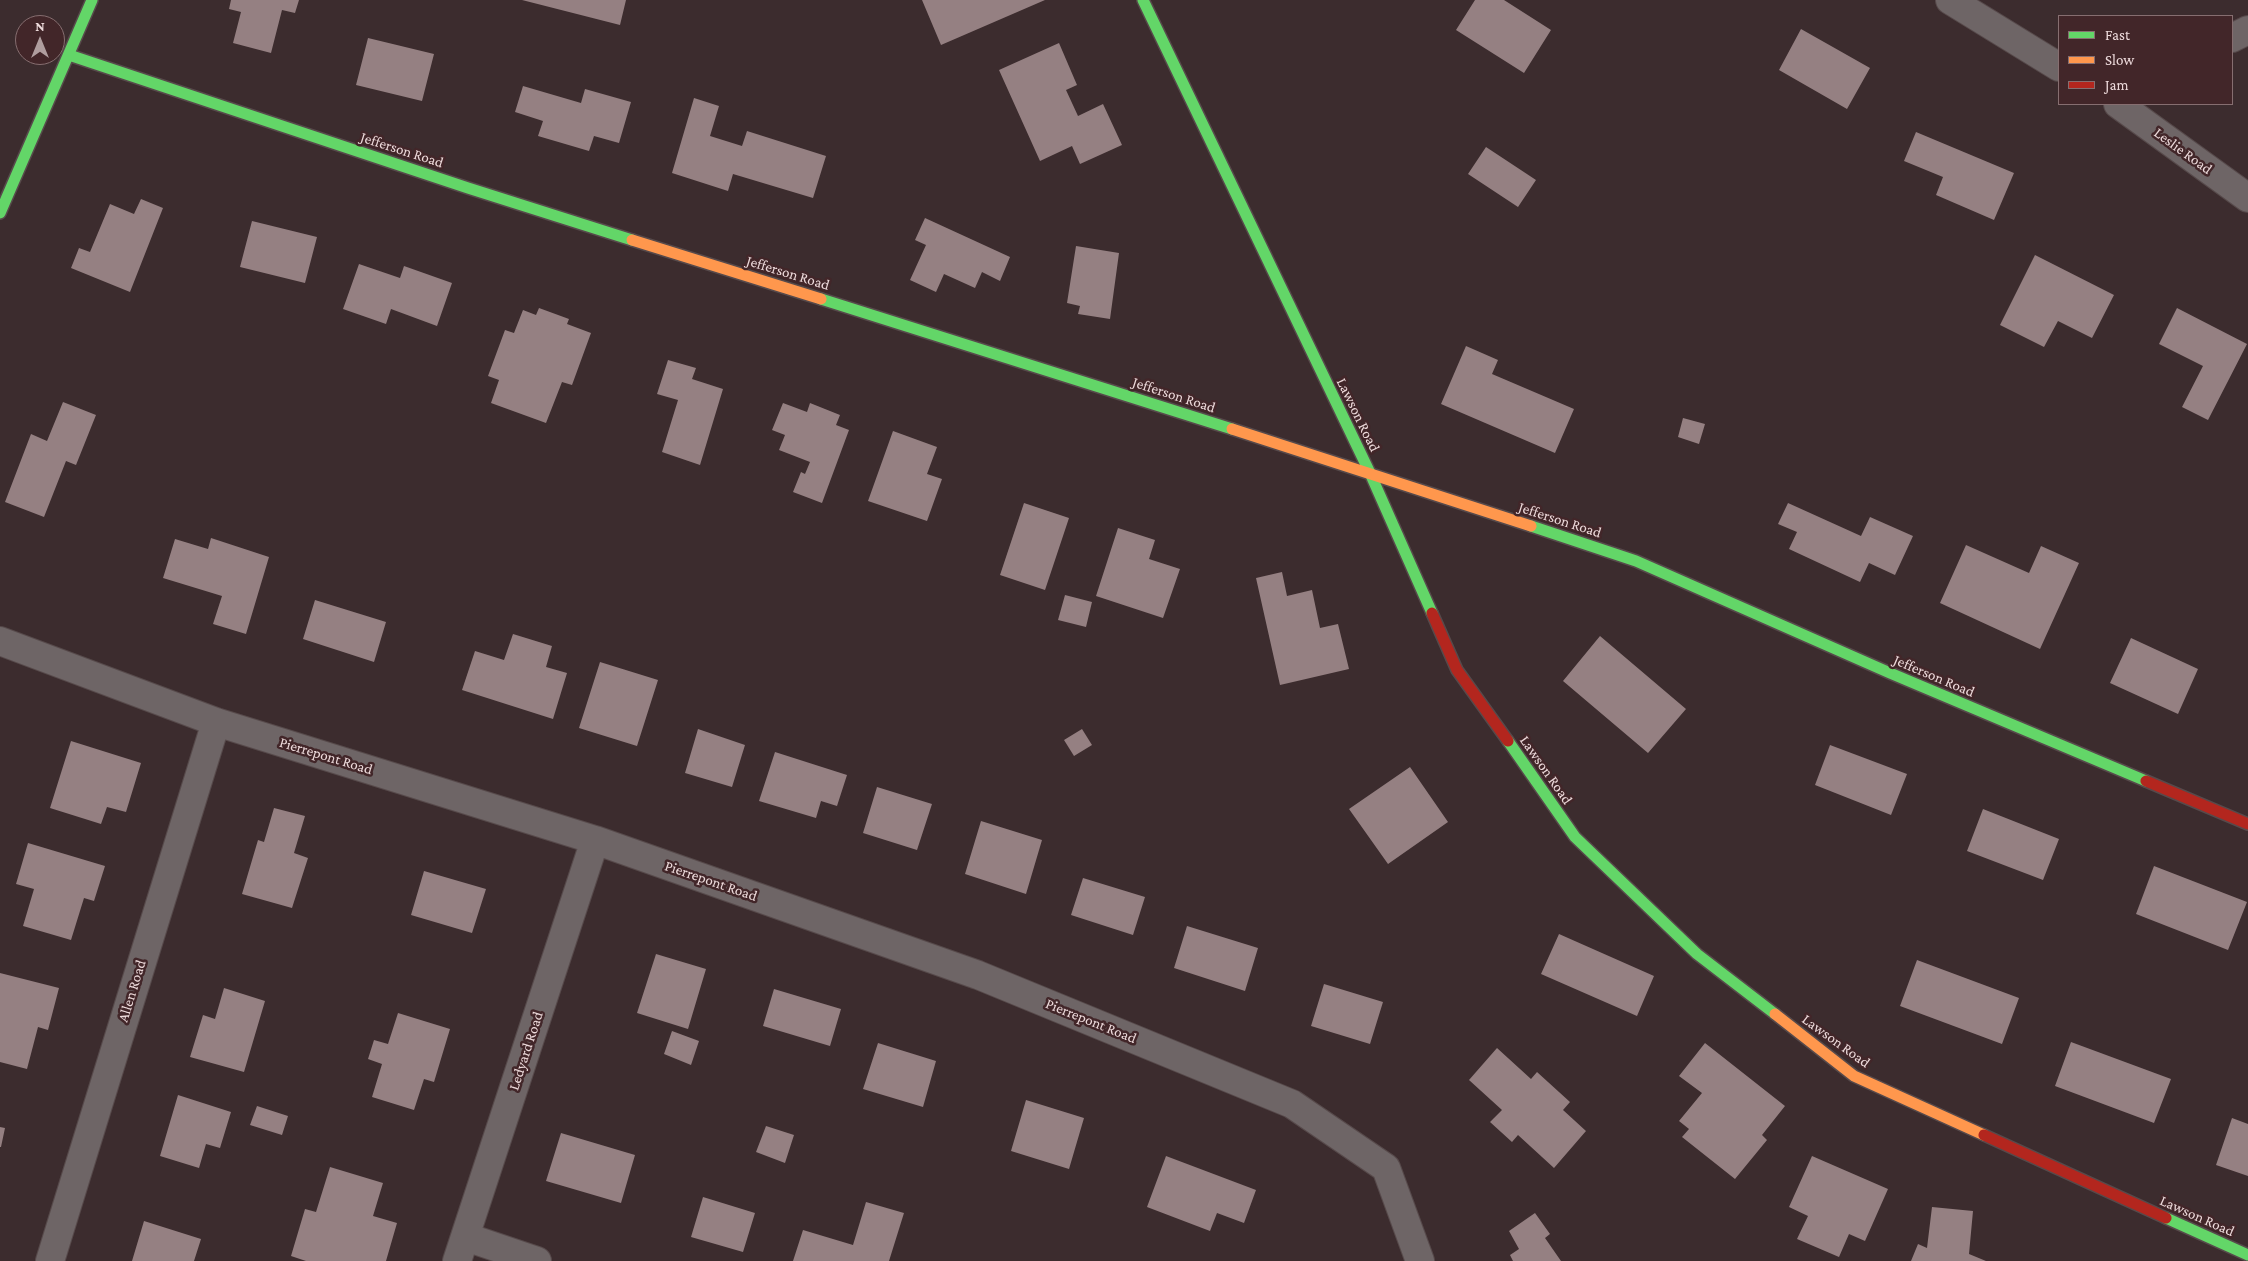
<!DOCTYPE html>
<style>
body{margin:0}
#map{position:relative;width:2248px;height:1261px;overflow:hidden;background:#3c2c2e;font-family:"Crimson Pro",serif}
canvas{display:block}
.legend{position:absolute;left:2058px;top:15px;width:175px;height:90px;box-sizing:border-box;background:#422629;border:1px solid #866e70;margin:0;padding:6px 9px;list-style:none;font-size:15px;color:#eddadb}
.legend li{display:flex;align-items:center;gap:10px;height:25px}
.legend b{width:25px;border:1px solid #866e70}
.north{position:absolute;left:15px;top:15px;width:50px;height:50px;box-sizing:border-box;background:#422629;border:1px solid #866e70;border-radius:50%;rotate:0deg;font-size:14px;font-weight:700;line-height:20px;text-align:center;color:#eddadb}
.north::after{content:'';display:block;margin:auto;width:18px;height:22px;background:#af9d9e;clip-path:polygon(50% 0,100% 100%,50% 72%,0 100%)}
</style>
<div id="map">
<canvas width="2248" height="1261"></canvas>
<ul class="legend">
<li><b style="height:6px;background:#63d668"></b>Fast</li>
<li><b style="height:6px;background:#ff974d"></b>Slow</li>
<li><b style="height:6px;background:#b3261e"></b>Jam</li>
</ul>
<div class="north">N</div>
</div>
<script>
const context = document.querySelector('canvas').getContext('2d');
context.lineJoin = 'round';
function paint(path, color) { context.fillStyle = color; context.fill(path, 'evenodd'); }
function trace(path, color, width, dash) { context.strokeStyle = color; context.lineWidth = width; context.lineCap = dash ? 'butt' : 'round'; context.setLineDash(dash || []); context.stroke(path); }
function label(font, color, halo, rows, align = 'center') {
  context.font = font + ' "Crimson Pro",serif'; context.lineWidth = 5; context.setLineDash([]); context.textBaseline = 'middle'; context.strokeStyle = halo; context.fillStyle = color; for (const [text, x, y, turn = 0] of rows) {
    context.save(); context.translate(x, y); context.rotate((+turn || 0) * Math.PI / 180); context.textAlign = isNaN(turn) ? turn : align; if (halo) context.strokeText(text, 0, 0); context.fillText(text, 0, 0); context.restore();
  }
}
paint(new Path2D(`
 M231,0H299L295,13L282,10L271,53L233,43L241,12L229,9Z
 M522,0H626L620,25Z
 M922,0H1045L941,45Z
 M1475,0H1504L1551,30L1524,73L1456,30Z
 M1801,29L1870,68L1847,109L1779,70Z
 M368,38L434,54L422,101L356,85Z
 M1059,43L1077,85L1066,90L1078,116L1103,104L1122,145L1080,164L1072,146L1040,161L999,70Z
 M523,86L581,103L585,89L631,102L619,143L594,136L589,151L538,136L543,121L515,112Z
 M694,98L719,106L710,136L742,146L747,131L826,156L813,198L733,174L728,191L672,173Z
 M1916,132L2014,173L1994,220L1936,195L1943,177L1904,161Z
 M1486,147L1536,180L1518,207L1468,174Z
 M141,199L163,208L130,292L71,268L79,248L90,252L110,204L134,214Z
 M925,218L1010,257L1000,281L982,272L975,288L944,274L936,292L910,280L926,245L915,240Z
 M252,221L317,237L305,283L240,267Z
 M1076,246L1119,253L1110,319L1078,314L1080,306L1067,303Z
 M2035,255L2114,295L2092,338L2058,321L2044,347L2000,325Z
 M359,264L400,278L404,266L452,283L437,326L391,309L386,324L343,309Z
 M539,308L569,319L567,324L591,333L572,385L562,382L546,423L491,403L499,380L488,376L505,330L514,333L523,310L536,315Z
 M2177,308L2247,344L2208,420L2182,407L2203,366L2159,344Z
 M1466,346L1498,360L1492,374L1574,409L1555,453L1441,404Z
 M668,360L696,368L692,379L723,389L700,465L662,452L678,400L657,394Z
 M63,402L96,415L76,465L66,461L44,517L5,502L31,434L47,441Z
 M783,403L807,412L810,403L840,415L836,425L849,430L822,503L793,492L801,472L805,474L810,462L779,450L785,435L772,430Z
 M1683,418L1705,424L1699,444L1678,437Z
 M893,431L937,447L927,474L942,479L927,521L868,501Z
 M1024,503L1069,518L1045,590L1000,575Z
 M1788,503L1861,536L1870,517L1913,536L1895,575L1869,563L1860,582L1789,549L1797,532L1778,524Z
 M1118,528L1155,540L1149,559L1180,569L1163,618L1096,596Z
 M211,538L269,557L246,634L213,624L222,596L163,578L175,539L208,549Z
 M1966,545L2029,573L2041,546L2079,563L2040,649L1940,603Z
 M1282,572L1287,596L1312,590L1320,628L1338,624L1349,669L1280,685L1256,578Z
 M1065,595L1092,602L1086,627L1058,620Z
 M315,600L386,622L374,662L303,639Z
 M513,634L552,646L546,667L567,673L553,719L462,690L475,651L504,660Z
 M1600,636L1686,709L1648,753L1563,681Z
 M2131,638L2198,669L2178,714L2110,683Z
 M600,662L658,680L637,746L579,728Z
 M698,729L745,745L732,787L685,773Z
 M1082,729L1092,745L1074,756L1064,740Z
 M71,741L141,763L126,812L107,807L101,824L50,808Z
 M1830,745L1907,774L1891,815L1815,785Z
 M775,752L847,775L837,806L821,801L816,818L759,801Z
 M1410,767L1448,822L1388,864L1349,809Z
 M877,787L932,804L917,850L863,833Z
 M274,808L305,816L294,853L308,858L292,908L242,894L258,840L264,842Z
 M1983,809L2059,839L2043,880L1967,851Z
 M981,821L1042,840L1026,894L965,874Z
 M28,843L105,866L94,901L84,898L71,940L23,926L34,889L16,884Z
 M2154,866L2247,902L2228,950L2136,914Z
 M424,871L486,889L472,933L411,915Z
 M1083,878L1145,897L1133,935L1071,915Z
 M1187,926L1258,948L1245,991L1174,968Z
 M1559,934L1654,976L1637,1016L1541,974Z
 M656,954L706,969L688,1029L637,1013Z
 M1917,960L2019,998L2002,1044L1900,1006Z
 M0,973L59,988L48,1030L38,1027L27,1069L0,1062Z
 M1324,984L1383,1002L1370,1044L1311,1026Z
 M224,988L265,1001L244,1072L190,1057L203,1015L215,1019Z
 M774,989L841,1009L830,1046L763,1026Z
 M398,1013L450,1029L434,1082L424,1079L414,1110L372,1097L382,1064L368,1059L374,1040L388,1044Z
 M672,1031L699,1041L691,1065L664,1054Z
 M2071,1042L2171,1079L2154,1123L2055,1086Z
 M878,1043L936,1061L923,1107L863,1089Z
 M1705,1043L1785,1106L1762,1135L1767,1140L1735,1179L1682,1137L1689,1129L1679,1121L1702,1093L1679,1076Z
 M1497,1048L1531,1079L1537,1072L1570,1102L1563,1110L1586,1131L1554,1168L1518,1135L1512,1142L1490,1122L1502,1110L1469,1080Z
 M178,1095L231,1112L220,1148L206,1144L199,1168L160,1156Z
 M1026,1100L1084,1118L1069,1169L1011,1151Z
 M257,1106L288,1116L282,1135L250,1125Z
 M2232,1118L2248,1124V1176L2216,1165Z
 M766,1126L794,1135L785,1163L756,1152Z
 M0,1127L5,1128L1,1147H0Z
 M561,1133L635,1155L621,1203L546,1181Z
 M1166,1156L1256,1190L1244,1223L1217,1213L1210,1231L1147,1207Z
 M1812,1156L1888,1189L1865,1241L1849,1234L1839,1257L1797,1239L1808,1216L1789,1207Z
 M330,1167L383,1183L373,1216L397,1223L386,1261H306L291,1256L305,1209L316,1212Z
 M703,1197L755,1213L743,1252L691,1237Z
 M866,1202L904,1213L889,1261H793L803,1230L853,1245Z
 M1932,1207L1973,1211L1969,1254L1986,1261H1911L1918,1244L1927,1248Z
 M1535,1213L1550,1234L1545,1238L1561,1261H1513L1510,1255L1519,1249L1509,1231Z
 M144,1221L201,1239L194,1261H132Z`), '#958082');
const street = new Path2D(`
 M1950,0L2059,67
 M2232,38L2248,30
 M2118,104L2248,198
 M0,641L216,722L595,840L978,975L1292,1104L1386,1168L1420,1261
 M466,1237L537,1261
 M50,1261L216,722
 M457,1261L595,840`);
const fast = new Path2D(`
 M1143,0L1370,473L1432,613
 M69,55L468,188L632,240
 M0,213L92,0
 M821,299L1232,429
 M1531,526L1636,561L1890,673L2146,781
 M1508,741L1575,837L1697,954L1775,1014
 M2166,1218L2248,1255`);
const slow = new Path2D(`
 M632,240L821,299
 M1232,429L1531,526
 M1775,1014L1854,1076L1984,1135`);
const jam = new Path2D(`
 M1432,613L1457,670L1508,741
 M2146,781L2248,824
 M1984,1135L2166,1218`);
trace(street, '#574a4b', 30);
trace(fast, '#574a4b', 14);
trace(slow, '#574a4b', 14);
trace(jam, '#574a4b', 14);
trace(street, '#6e6566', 28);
trace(fast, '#63d668', 11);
trace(slow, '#ff974d', 11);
trace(jam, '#b3261e', 11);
label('15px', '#eddadb', '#422629', [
 ["Jefferson Road",402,150,18],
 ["Leslie Road",2183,151,36],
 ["Jefferson Road",788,273,17],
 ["Jefferson Road",1174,395,18],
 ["Lawson Road",1358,415,64],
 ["Jefferson Road",1560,520,18],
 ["Jefferson Road",1934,676,23],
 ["Pierrepont Road",326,756,17],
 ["Lawson Road",1546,770,55],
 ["Pierrepont Road",711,881,19],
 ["Allen Road",132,991,-73],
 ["Pierrepont Road",1091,1021,22],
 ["Lawson Road",1836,1041,36],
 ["Ledyard Road",526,1051,-72],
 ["Lawson Road",2197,1216,24]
]);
</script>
